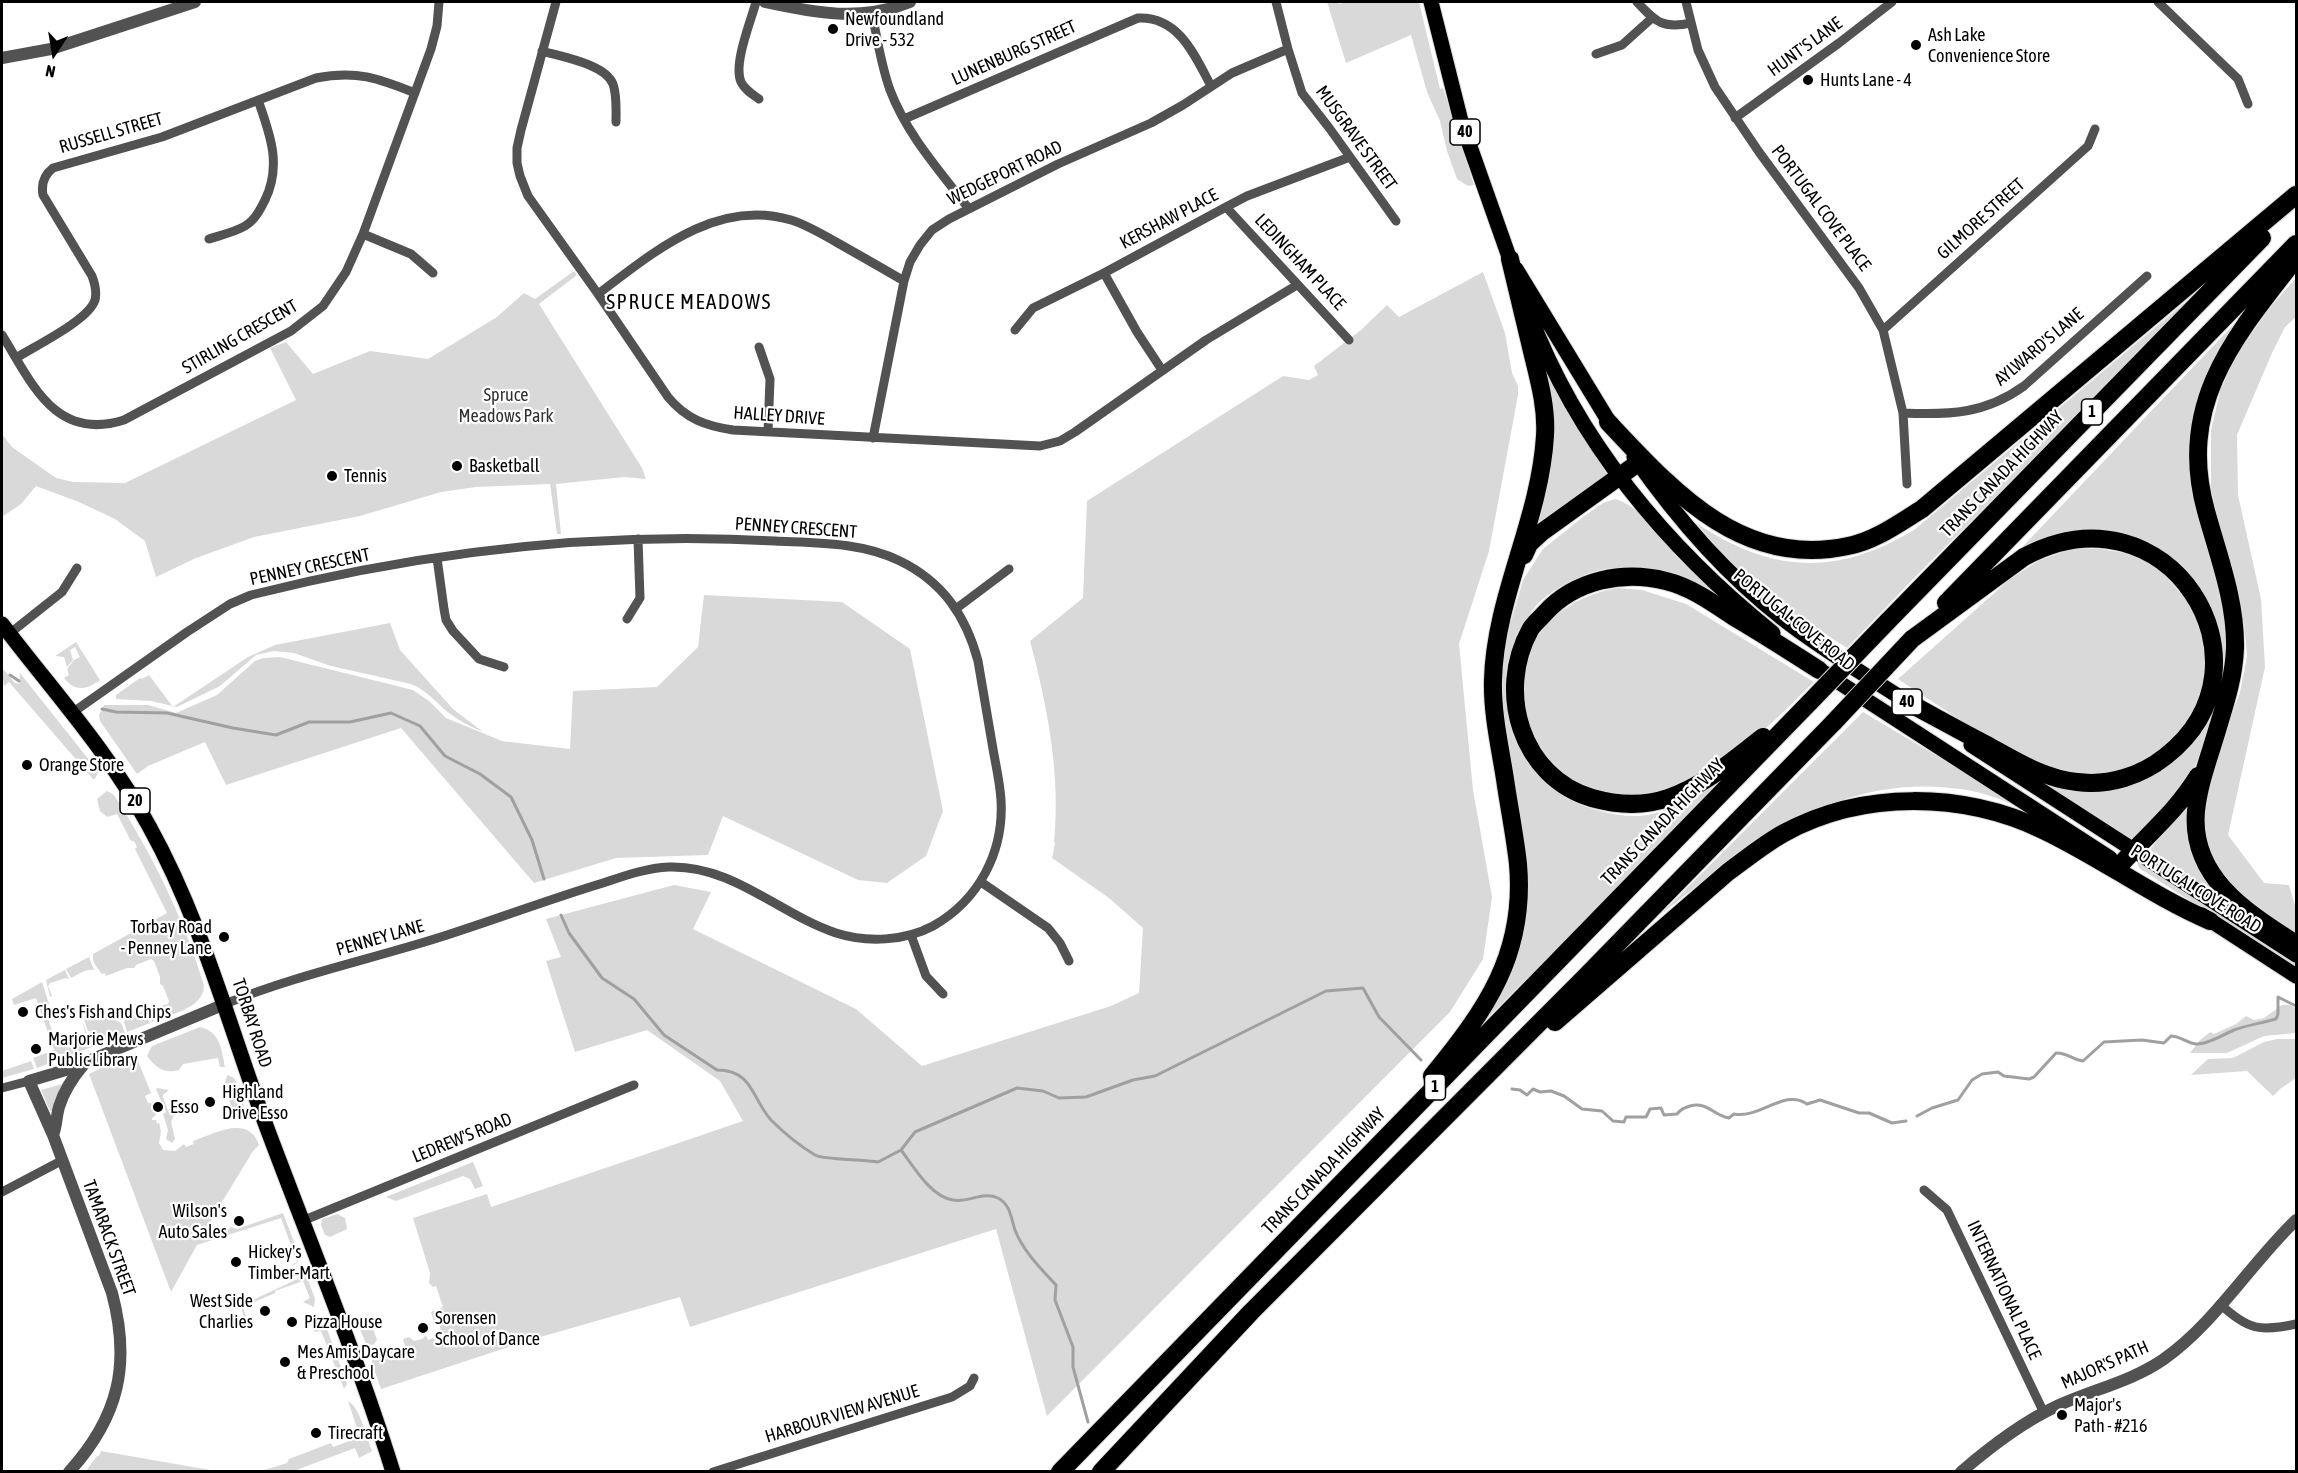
<!DOCTYPE html>
<style>
body{margin:0}
#map{position:relative;width:2298px;height:1473px;overflow:hidden;background:#fff;font-family:"Asap Condensed",sans-serif}
canvas{display:block}
.frame{position:absolute;inset:0;border:3px solid #000;pointer-events:none}
.north{position:absolute;left:24px;top:24px;width:60px;height:60px;-webkit-text-stroke:4px #fff;paint-order:stroke;rotate:192deg;font-size:16px;font-weight:700;line-height:24px;text-align:center;color:#000}
.north::after{content:'';display:block;margin:auto;width:21px;height:27px;background:#000;clip-path:polygon(50% 0,100% 100%,50% 72%,0 100%)}
</style>
<div id="map">
<canvas width="2298" height="1473"></canvas>
<div class="frame"></div>
<div class="north">N</div>
</div>
<script>
const context = document.querySelector('canvas').getContext('2d');
context.lineJoin = 'round';
function paint(path, color) { context.fillStyle = color; context.fill(path, 'evenodd'); }
function trace(path, color, width, dash) { context.strokeStyle = color; context.lineWidth = width; context.lineCap = dash ? 'butt' : 'round'; context.setLineDash(dash || []); context.stroke(path); }
function label(font, color, halo, rows, align = 'center') {
  context.font = font + ' "Asap Condensed",sans-serif'; context.lineWidth = 4.5; context.setLineDash([]); context.textBaseline = 'middle'; context.strokeStyle = halo; context.fillStyle = color; for (const [text, x, y, turn = 0] of rows) {
    context.save(); context.translate(x, y); context.rotate((+turn || 0) * Math.PI / 180); context.textAlign = isNaN(turn) ? turn : align; if (halo) context.strokeText(text, 0, 0); context.fillText(text, 0, 0); context.restore();
  }
}
paint(new Path2D(`
 M1327,2H1338L1339,4L1347,2H1419L1440,89L1443,88L1474,185L1468,186L1457,179L1447,151L1440,121L1427,92L1411,35L1346,63Z
 M574,271L577,275L539,304L642,468L646,479L624,477L556,484L561,534H557L550,484L476,487L441,492L360,516L254,537L196,558L156,577L145,541L115,519L79,502L36,486L21,504L2,517V434L12,447L56,478L73,482L125,483L296,400L270,348L286,342L313,374L370,351L428,359L497,317L524,293L535,299Z
 M1483,272L1505,333L1512,373L1518,386V395L1489,551L1459,644L1473,790L1492,897L1483,959L1450,1012L1047,1416L996,1229L690,1327L680,1297L530,1340L381,1389L372,1363L371,1354L389,1352L405,1346L403,1339L409,1337L414,1341L422,1339L426,1335L428,1340L442,1335L439,1323L435,1324L431,1312L443,1307L436,1286L433,1287L429,1283L430,1273L413,1218L487,1194L491,1207L743,1121L720,1081L647,1030L575,1052L546,961L561,957L546,919L674,885L711,892L693,929L856,1009L922,1066L1111,1006L1139,993L1143,928L1109,898L1052,858L1055,843L1054,842C1061,776 1047,704 1030,641L1083,598L1087,501L1283,376L1309,380L1318,375L1314,366L1361,330L1387,305L1399,317Z
 M2296,278V317L2285,327L2272,353L2237,435L2238,495L2261,599L2265,667L2228,835L2264,883L2289,885L2296,909V934L2245,901L2211,858L2200,818L2204,790L2240,692L2247,656L2244,623L2211,492V430L2220,392L2236,355L2272,305Z
 M2204,290L1919,573L1847,648L1772,600L1731,563L1696,523C1772,573 1835,577 1914,530L2183,304Z
 M2234,324L2217,356L2206,384L2207,537L2232,646L2207,747L2163,815L2135,840L2130,839L2049,786L2047,782C2160,825 2267,700 2204,597C2195,581 2179,563 2163,554C2157,550 2148,549 2142,547C2131,544 2108,534 2098,535C2089,536 2080,541 2072,543C2051,549 2031,554 2010,560Z
 M1538,349L1609,471L1610,478L1528,538L1543,491Z
 M1615,499C1641,506 1659,537 1676,556C1696,576 1717,595 1738,615C1719,603 1701,587 1681,577C1659,566 1629,566 1605,569C1583,573 1545,591 1532,611C1523,626 1519,641 1515,658C1513,666 1509,676 1508,684C1503,737 1536,787 1584,806C1604,813 1626,818 1647,815C1678,809 1705,790 1731,773L1581,928L1526,979L1481,1025C1514,977 1530,932 1527,873L1500,705L1504,645L1523,580L1543,549L1583,517L1603,503Z
 M2071,549H2101L2135,555L2159,569L2197,612L2207,660L2200,706L2170,748L2110,778L2051,770L2001,747L1898,679L2010,579L2038,561Z
 M1617,588L1642,590L1686,604L1814,682C1777,718 1734,763 1687,785C1678,789 1666,791 1657,793C1647,795 1635,801 1626,801C1617,801 1589,793 1581,789C1575,786 1569,779 1564,774C1489,709 1519,605 1617,588Z
 M704,595L842,602L910,649L943,811L926,856L887,883L858,880L723,816L708,855L616,858L534,883L401,728L226,785L205,742L148,766L137,774L100,721L99,715L104,705H148L176,713L217,695L255,661L263,658L280,657L413,690L429,701L446,718L502,741L570,749L573,691L657,687L698,647Z
 M390,623L400,650L453,709L483,732C471,727 460,721 449,713C436,703 427,690 411,684L331,666L294,653L274,651L256,655L220,686L177,707L151,701L116,699V695L140,678L142,679L149,675L173,707L248,657L275,645Z
 M76,642L100,680C87,690 75,692 64,678L69,675L67,669L74,660L80,657L75,647L70,650L73,660L67,667L64,657L55,656Z
 M4,670L15,683L19,684L20,673L93,765L98,772L95,779H93L9,682L4,686L2,672Z
 M1863,712L2036,815C2014,805 1991,794 1967,790C1840,769 1751,843 1659,916Z
 M107,791L114,795C152,854 184,918 204,986C203,1009 170,1014 152,1022L148,1010L168,1004L169,1001L163,986L160,984V977L154,961L151,959L136,965L134,968H127L106,976L105,973L102,974C98,968 92,964 93,954L167,913L135,849L137,847L134,841H131L117,814L107,817L100,811L97,799Z
 M2194,791L2219,896L2150,850Z
 M2137,861L2296,961V969L2139,868Z
 M89,957L94,970C86,968 77,975 71,978L66,969Z
 M65,970L69,979L66,978L50,983L48,986L52,996L50,997L46,980Z
 M42,982L49,1004L44,1007L53,1033L66,1047L72,1048L88,1042L82,1021L92,1047L37,1068L33,1058L54,1050L36,998L14,1005L12,999Z
 M2282,1005H2290L2295,1008L2296,1033L2264,1036L2227,1053H2190L2199,1041L2210,1032L2214,1034L2236,1024L2246,1016L2254,1020L2264,1018Z
 M146,1010L150,1023L127,1032L124,1022L126,1019Z
 M104,1015L121,1023L125,1033L94,1046L89,1033L92,1032L88,1031L84,1020Z
 M200,1027C222,1031 222,1055 225,1067H220L218,1058L183,1064L179,1070C165,1074 156,1068 147,1056L152,1046Z
 M2277,1039H2296V1078L2280,1089L2273,1096L2247,1071L2191,1075L2208,1059L2233,1058L2264,1042Z
 M125,1057L138,1061L151,1093L145,1096L148,1103H151L156,1115L152,1118V1120H156L157,1124L159,1123L161,1131L159,1143L163,1150L175,1151L184,1144L186,1147L194,1144L193,1141C215,1133 249,1114 259,1145L253,1151L205,1230L214,1236L224,1233L231,1227L237,1229L283,1213L300,1258L296,1264L290,1266L297,1262L281,1218L197,1245L171,1292L89,1074Z
 M31,1061L34,1069L2,1078V1071Z
 M228,1075L234,1078C241,1091 244,1102 245,1115H238C230,1106 220,1085 228,1075Z
 M62,1084L52,1111H50L41,1090Z
 M158,1088L169,1090L163,1095V1097L169,1113L176,1111L171,1122L175,1139L172,1143L166,1139L168,1130L163,1114L166,1112L156,1089Z
 M473,1162L483,1186L475,1189L470,1179L463,1176L396,1201L386,1197Z
 M337,1214L345,1218L347,1229L330,1237L325,1235L321,1225L322,1219Z
 M302,1277H307L315,1299L314,1307L303,1302L310,1298L303,1281L275,1291V1293L243,1307L246,1316L244,1317L241,1307L227,1312Z
 M368,1315L377,1340L373,1345L366,1344L356,1319Z
 M318,1322L327,1329L347,1384L344,1389L321,1331L314,1332Z
 M348,1401C360,1407 367,1439 372,1451L359,1458L355,1448L294,1471H261L287,1463L289,1459L331,1443L333,1447L360,1437Z
 M101,1451L216,1471H86L97,1456H99Z`), '#d9d9d9');
trace(new Path2D(`
 M10,675L19,681
 M102,709L116,712L167,713L233,728L276,735L309,722H350L391,713L420,726L445,756L480,774L511,797L532,840L544,879
 M561,915L569,933L602,978L634,999L664,1035L717,1070C753,1070 752,1099 771,1120C783,1132 800,1146 815,1155C823,1160 864,1159 878,1162L901,1150L915,1132L1017,1088L1043,1091L1059,1098L1086,1097L1133,1080L1155,1076L1326,991L1363,988L1379,1017L1421,1060
 M1512,1089L1520,1090L1527,1095L1533,1089L1540,1092L1551,1091L1564,1096L1582,1109L1602,1111L1613,1121L1624,1122L1626,1117H1646L1650,1109L1661,1108L1664,1115L1677,1114C1681,1109 1684,1108 1690,1106C1707,1101 1714,1116 1729,1118L1734,1114C1760,1119 1785,1088 1807,1104L1820,1100L1859,1113H1869L1892,1123L1906,1121
 M1917,1116L1932,1108L1958,1100L1972,1080L1982,1074L1998,1072L2004,1076L2029,1079L2034,1077L2056,1053C2066,1052 2073,1060 2083,1061L2104,1042L2142,1040L2164,1043L2171,1036C2181,1036 2189,1045 2198,1044C2211,1043 2222,1035 2234,1030C2248,1025 2262,1023 2276,1019L2278,1014V997L2296,1006
 M901,1150C914,1167 931,1197 953,1200C968,1203 983,1191 998,1198C1011,1205 1011,1219 1015,1230C1023,1251 1041,1269 1056,1285L1055,1300L1073,1347V1367L1088,1422`), '#a0a0a0', 3);
const primary = new Path2D(`
 M1431,2L1461,121L1514,271
 M1516,269L1614,430
 M1529,313C1577,441 1667,548 1773,633
 M1634,457C1676,517 1724,573 1782,618C1825,652 1873,679 1918,709
 M2,624C52,690 109,752 149,826C199,916 226,1015 261,1112C305,1231 355,1350 393,1472
 M1823,672L2110,858
 M1971,745L2296,955
 M2202,915L2296,976`);
const motorway = new Path2D(`
 M2296,258C2235,336 2176,404 2206,511C2218,555 2236,601 2235,648C2234,676 2226,701 2218,727C2210,755 2199,782 2196,811C2190,878 2248,913 2296,944
 M1608,422C1673,491 1742,569 1848,546C1875,541 1899,523 1922,509L2296,195
 M1524,555L1529,544L1542,532L1638,463
 M1946,603L2296,244
 M1888,621L2262,238
 M1909,703C1935,717 1962,732 1989,746C2016,761 2045,779 2077,782C2109,786 2141,776 2166,756C2283,664 2167,480 2024,557L1912,639
 M1763,737C1733,760 1704,786 1668,798C1642,807 1617,805 1592,798C1521,777 1496,692 1530,630C1533,624 1540,619 1545,613C1575,580 1623,570 1666,581C1691,587 1713,603 1734,617C1763,634 1791,652 1819,670
 M2121,864C2148,834 2176,812 2198,776
 M1555,1022L1728,872C1746,859 1764,844 1784,833C1863,790 1963,792 2043,830C2100,857 2152,896 2210,921
 M1432,1076C1486,1010 1526,954 1518,864C1515,836 1509,807 1505,779C1500,747 1492,713 1493,680C1495,597 1540,520 1545,436C1547,406 1538,377 1531,347C1524,318 1517,288 1510,259
 M1060,1472L1810,702
 M1101,1472L1251,1312L1584,978L1834,722`);
trace(primary, '#dbdbdb', 17);
trace(motorway, '#dbdbdb', 20);
trace(new Path2D(`
 M556,2L521,130L517,148V163L520,176L528,196L598,294L668,397C686,419 706,426 733,430L1040,446L1060,441L1075,432L1206,340L1297,285
 M756,2C751,21 733,64 741,82C745,90 752,94 759,99
 M1276,2L1288,49L1302,93L1330,129L1396,221
 M1637,2C1656,22 1662,29 1691,23
 M1686,2L1698,50L1715,87L1759,152L1859,288L1883,330L1903,413L1907,484
 M2158,2L2238,79L2248,104
 M872,13C877,38 881,65 890,90C907,135 940,171 969,209
 M542,51C562,57 605,64 613,84C617,95 616,110 616,122
 M1596,54L1622,45L1652,18
 M1735,118L1839,43L1892,2
 M904,119L1138,18C1179,16 1195,56 1211,86
 M1226,207L1349,340
 M363,234L411,254L433,273
 M209,239C221,235 235,232 245,226C255,220 260,210 265,200C282,165 270,134 258,100
 M1104,273L1137,332L1162,370
 M598,294C654,252 716,198 791,220C807,225 822,234 836,242C859,255 882,268 904,281
 M1015,330L1033,308L1104,273L1226,207L1247,196L1350,157
 M1883,330L2088,146L2095,129
 M2,335C32,383 55,442 124,420L291,331L323,306L346,272L363,234L431,49L437,26L439,2
 M759,347L770,379L768,432
 M16,358C35,346 89,320 95,300C97,292 95,284 92,276L43,195C41,184 44,175 53,168L162,137L316,78C356,70 378,78 415,93
 M1903,413C1950,415 1985,414 2024,386L2147,276
 M873,438L904,281L910,262L920,245L932,230L949,219L1058,164L1151,123L1183,105L1232,73L1288,49
 M437,558L444,609L446,620L453,631L479,659L504,667
 M957,608L1009,569
 M627,619L640,598L638,539
 M9,634L62,592L77,568
 M72,713L187,632L230,604L251,595C421,552 599,531 775,541C816,543 862,542 900,561C943,582 966,616 978,661C983,690 988,720 993,749C996,766 1000,783 1001,800C1004,852 979,900 933,926C905,941 867,943 836,933C779,914 733,865 669,867C646,868 624,876 603,883C550,899 497,919 444,936C372,959 296,975 225,1004
 M981,882L1048,928L1060,943L1069,961
 M911,935L926,976L943,994
 M2,1088L29,1081
 M1924,1190L1947,1210L2044,1413
 M2,1192L61,1161
 M302,1221L634,1085
 M2220,1304C2248,1330 2260,1332 2296,1324
 M713,1472L952,1397L970,1386L974,1378`), '#525252', 9);
trace(new Path2D(`
 M765,2C815,13 861,22 910,2
 M2,58L51,49L195,2
 M53,1135C57,1125 56,1117 59,1107C64,1090 73,1077 84,1064
 M69,1472C119,1417 131,1364 112,1293L53,1135L29,1081L69,1069L225,1004
 M1961,1472C1990,1447 2021,1423 2055,1407C2091,1390 2131,1382 2164,1359C2215,1323 2251,1263 2296,1220`), '#525252', 12);
trace(primary, '#000', 15);
trace(motorway, '#000', 18);
const motorwayBridge = new Path2D(`
 M1810,702L1888,621
 M1834,722L1912,639`);
trace(motorwayBridge, '#dbdbdb', 20, []);
trace(motorwayBridge, '#000', 18);
for (const [x, y, r, color] of [
 [833,29,6,"#000"],
 [1916,45,6,"#000"],
 [1808,80,6,"#000"],
 [457,466,6,"#000"],
 [332,476,6,"#000"],
 [27,765,6,"#000"],
 [224,937,6,"#000"],
 [23,1012,6,"#000"],
 [36,1049,6,"#000"],
 [210,1102,6,"#000"],
 [158,1107,6,"#000"],
 [239,1221,6,"#000"],
 [236,1262,6,"#000"],
 [265,1311,6,"#000"],
 [292,1322,6,"#000"],
 [423,1328,6,"#000"],
 [285,1362,6,"#000"],
 [2062,1415,6,"#000"],
 [316,1433,6,"#000"]
]) { const dot = new Path2D(); dot.arc(x, y, r, 0, 2 * Math.PI); context.fillStyle = color; context.fill(dot); trace(dot, '#fff', 2); }
for (const [x, y, w] of [
 [1465,132,30],
 [2092,412,21],
 [1907,702,30],
 [135,801,30],
 [1435,1087,21]
]) { const box = new Path2D(); box.roundRect(x - w / 2, y - 13, w, 26, 4.5); context.fillStyle = '#fff'; context.fill(box); trace(box, '#000', 1.5); }
label('bold 16px', '#000', null, [
 ["40",1465,132],
 ["1",2092,412],
 ["40",1907,702],
 ["20",135,801],
 ["1",1435,1087]
]);
label('18px', '#000', '#fff', [
 ["Newfoundland",845,19],
 ["Drive - 532",845,40],
 ["Ash Lake",1928,35],
 ["Convenience Store",1928,56],
 ["Hunts Lane - 4",1820,80],
 ["Basketball",469,466],
 ["Tennis",344,476],
 ["Orange Store",39,765],
 ["Torbay Road",212,927,"right"],
 ["- Penney Lane",212,948,"right"],
 ["Ches's Fish and Chips",35,1012],
 ["Marjorie Mews",48,1039],
 ["Public Library",48,1060],
 ["Highland",222,1092],
 ["Drive Esso",222,1113],
 ["Esso",170,1107],
 ["Wilson's",227,1211,"right"],
 ["Auto Sales",227,1232,"right"],
 ["Hickey's",248,1252],
 ["Timber-Mart",248,1273],
 ["West Side",253,1301,"right"],
 ["Charlies",253,1322,"right"],
 ["Sorensen",435,1318],
 ["School of Dance",435,1339],
 ["Pizza House",304,1322],
 ["Mes Amis Daycare",297,1352],
 ["& Preschool",297,1373],
 ["Major's",2074,1405],
 ["Path - #216",2074,1426],
 ["Tirecraft",328,1433]
], 'left');
label('18px', '#000', '#fff', [
 ["HUNT'S LANE",1805,47,-36],
 ["LUNENBURG STREET",1014,53,-24],
 ["RUSSELL STREET",111,133,-16],
 ["MUSGRAVE STREET",1356,138,54],
 ["WEDGEPORT ROAD",1005,173,-26],
 ["PORTUGAL COVE PLACE",1821,208,53],
 ["KERSHAW PLACE",1169,219,-28],
 ["GILMORE STREET",1981,219,-42],
 ["LEDINGHAM PLACE",1300,262,47],
 ["STIRLING CRESCENT",240,337,-30],
 ["AYLWARD'S LANE",2039,347,-40],
 ["HALLEY DRIVE",779,416,4],
 ["TRANS CANADA HIGHWAY",2002,474,-46],
 ["PENNEY CRESCENT",796,528,4],
 ["PENNEY CRESCENT",310,567,-12],
 ["PORTUGAL COVE ROAD",1794,620,39],
 ["TRANS CANADA HIGHWAY",1663,822,-46],
 ["PORTUGAL COVE ROAD",2196,889,32],
 ["PENNEY LANE",380,938,-16],
 ["TORBAY ROAD",252,1023,72],
 ["LEDREW'S ROAD",462,1138,-22],
 ["TRANS CANADA HIGHWAY",1324,1171,-46],
 ["TAMARACK STREET",109,1238,70],
 ["INTERNATIONAL PLACE",2004,1290,65],
 ["MAJOR'S PATH",2105,1365,-24],
 ["HARBOUR VIEW AVENUE",842,1414,-17]
]);
label('18px', '#303030', '#fff', [
 ["Spruce",506,395],
 ["Meadows Park",506,416]
]);
context.letterSpacing = '1.5px';
label('21px', '#000', '#fff', [
 ["SPRUCE MEADOWS",689,302]
]);
context.letterSpacing = '0px';
</script>
